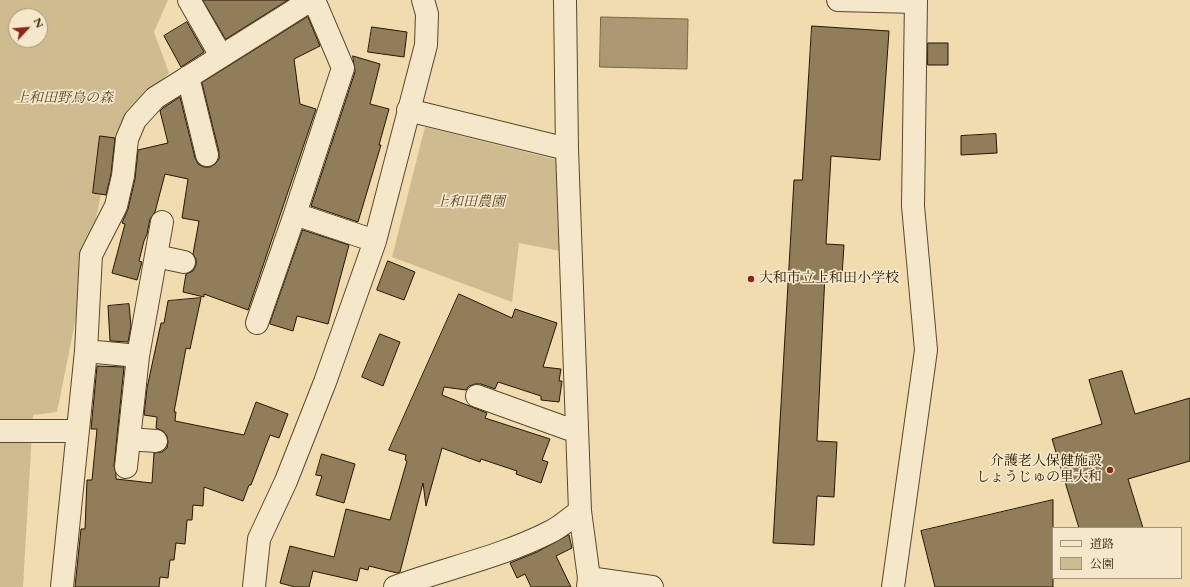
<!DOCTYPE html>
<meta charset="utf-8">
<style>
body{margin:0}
#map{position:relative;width:1190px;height:587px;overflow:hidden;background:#f0dcae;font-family:Cardo,"Noto Serif JP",serif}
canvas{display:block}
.legend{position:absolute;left:1052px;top:527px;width:130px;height:52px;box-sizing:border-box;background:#f5e8ca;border:1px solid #a39479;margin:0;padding:5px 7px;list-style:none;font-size:12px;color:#271700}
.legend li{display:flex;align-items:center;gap:8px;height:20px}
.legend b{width:20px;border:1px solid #a39479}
.north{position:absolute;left:8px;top:8px;width:40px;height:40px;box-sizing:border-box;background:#f5e8ca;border:1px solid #a39479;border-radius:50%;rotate:64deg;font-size:11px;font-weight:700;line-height:16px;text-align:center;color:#271700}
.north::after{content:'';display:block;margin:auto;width:14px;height:18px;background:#8f2418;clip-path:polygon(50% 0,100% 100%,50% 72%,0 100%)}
</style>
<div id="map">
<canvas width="1190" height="587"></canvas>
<ul class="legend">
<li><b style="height:5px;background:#f5e8ca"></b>道路</li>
<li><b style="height:11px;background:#cebb90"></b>公園</li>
</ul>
<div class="north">N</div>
</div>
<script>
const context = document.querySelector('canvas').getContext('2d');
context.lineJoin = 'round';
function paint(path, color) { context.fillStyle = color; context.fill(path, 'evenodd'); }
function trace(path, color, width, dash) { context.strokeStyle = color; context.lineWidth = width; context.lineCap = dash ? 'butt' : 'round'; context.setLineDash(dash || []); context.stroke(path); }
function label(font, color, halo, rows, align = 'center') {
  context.font = font + ' Cardo,"Noto Serif JP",serif'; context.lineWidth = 3.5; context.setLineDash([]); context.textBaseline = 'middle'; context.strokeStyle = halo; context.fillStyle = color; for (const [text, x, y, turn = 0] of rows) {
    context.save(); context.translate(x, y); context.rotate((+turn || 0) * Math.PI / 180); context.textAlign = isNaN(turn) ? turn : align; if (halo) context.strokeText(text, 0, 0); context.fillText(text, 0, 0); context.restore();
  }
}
paint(new Path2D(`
 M0,0H168L154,32L169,73L126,114L106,169L57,412L33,415L23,587H0ZM16,16H40V40H16Z
 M425,127L566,162L565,252L519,243L512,302L392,257Z`), '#cebb90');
const water = new Path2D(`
 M601,17L688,19L687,69L600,67Z`);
paint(water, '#ac9973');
trace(water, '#776545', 1);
const building = new Path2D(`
 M203,0H288L226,39Z
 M308,17L320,46L294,59L300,104L316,109L248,310L204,294V297L183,292L186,274L193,271L196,265V259L193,254L199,221L182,218L188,179L165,174L155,212L150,219L147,234L144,241L139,261L142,262L137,280L112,273L125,224L122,223L128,209L135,179L138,150L168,143L160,111L163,108L180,97L195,158L198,164L204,167H210L215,164L219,159V152L202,83Z
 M187,22L204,52L181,67L164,36Z
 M812,26L889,31L880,160L831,156L826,244L844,245L842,275L825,274L817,441L837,442L834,497L817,496L814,545L773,543L794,180H802Z
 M372,27L407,32L404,57L368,52Z
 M928,43H948V65H928Z
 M353,56L380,64L370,104L389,109L379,145H381L358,222L311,206L355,72Z
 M996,134L997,153L961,155V136Z
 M100,136L115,138L111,174L106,195L93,193Z
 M303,230L349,245L328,324L297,316L293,331L270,324Z
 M388,261L415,272L404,300L377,290Z
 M459,294L512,318L515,309L557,323L543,367L561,369L559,381H562L559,402L541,400V396L498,382L495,389L481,384H475L469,386L466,390L444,387L442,395L487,413L485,418L550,439L542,460L548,462L541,483L516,474L517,471L481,459L480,462L442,448L426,506L423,483L400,572L397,573L369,566L368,570L360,568L357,581L313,571L309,587H295L280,583L290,546L334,557L346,509L390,520L407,461L405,460L406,455L389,450Z
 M201,298L190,349L186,348L174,412H176L175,421L244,435L256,402L288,414L279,438L270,435L251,485H249L243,501L204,487L203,506L193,505L192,520H187L185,544L176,543L174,560H170L168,578L160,577L159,587H75L81,529H85L87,480H92L97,429H91L97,366L124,367L114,466L116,474V479L152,483L154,453L162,452L167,448L168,442L167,436L163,431L156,428L157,417L144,415L147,388L161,323H164L168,301Z
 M129,304L131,326L128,342L110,341L108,306Z
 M380,334L400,342L383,386L362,377Z
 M1122,371L1135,414L1190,398V461L1128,479L1143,528H1079L1052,439L1102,424L1089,380Z
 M322,454L355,464L344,503L316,495L322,476L316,475Z
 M1053,500V587H935L921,531Z
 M569,535L572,548L556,556L571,587H531L525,574L517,578L510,563L537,552Z`);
paint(building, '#907d5a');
trace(building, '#271700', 1);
const minor = new Path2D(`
 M189,0L221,56
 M314,0L343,68L295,214L375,241
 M565,0L567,149L580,511L589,578L588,587
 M838,0L916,2
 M188,77L207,155
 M408,110L567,149
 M156,256L184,262
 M257,323L295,214
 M86,351L138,356
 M477,396L577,432
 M0,431H77
 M129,439L156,441
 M126,467L138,356L162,222
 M589,578L652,587
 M62,587L86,351L91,255L116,206L123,176L127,139L135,120L155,98L311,0
 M254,587L259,539L286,481L325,382L375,241L426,45L427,14L423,0
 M395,587C446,568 501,557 550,532C561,527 570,518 580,511
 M893,587L926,350L913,206L916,0`);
trace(minor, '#59482c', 24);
trace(minor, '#f5e8ca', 22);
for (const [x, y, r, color] of [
 [751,279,4,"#8f2418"],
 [1110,470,4,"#8f2418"]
]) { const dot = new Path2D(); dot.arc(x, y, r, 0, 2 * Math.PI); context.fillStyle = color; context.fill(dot); trace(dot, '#f5e8ca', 1.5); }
label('italic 14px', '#59482b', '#f5e8ca', [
 ["上和田野鳥の森",64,99],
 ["上和田農園",470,203]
]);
label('14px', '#271700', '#f5e8ca', [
 ["大和市立上和田小学校",759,279],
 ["介護老人保健施設",1102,462,"right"],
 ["しょうじゅの里大和",1102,478,"right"]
], 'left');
</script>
